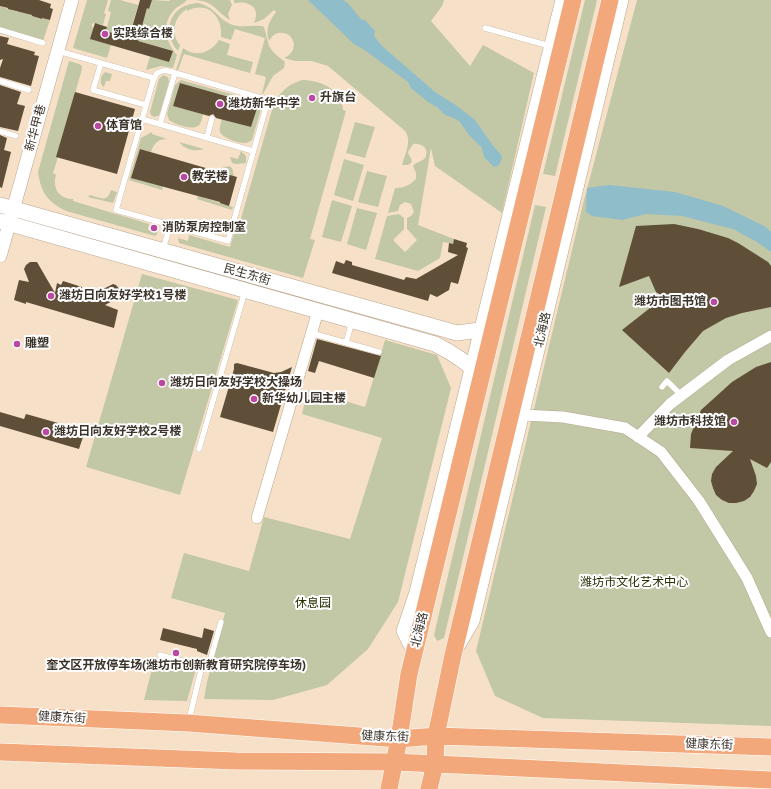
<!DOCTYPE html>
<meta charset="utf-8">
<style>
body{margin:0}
canvas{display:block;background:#f6e1c8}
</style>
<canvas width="771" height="789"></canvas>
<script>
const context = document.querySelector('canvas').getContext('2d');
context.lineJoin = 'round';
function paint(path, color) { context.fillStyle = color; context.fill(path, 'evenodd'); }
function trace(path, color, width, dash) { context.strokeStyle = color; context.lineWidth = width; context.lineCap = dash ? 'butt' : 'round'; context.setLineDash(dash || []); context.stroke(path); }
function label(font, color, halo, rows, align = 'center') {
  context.font = font + ' "Varela Round","Noto Sans SC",sans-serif'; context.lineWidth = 4; context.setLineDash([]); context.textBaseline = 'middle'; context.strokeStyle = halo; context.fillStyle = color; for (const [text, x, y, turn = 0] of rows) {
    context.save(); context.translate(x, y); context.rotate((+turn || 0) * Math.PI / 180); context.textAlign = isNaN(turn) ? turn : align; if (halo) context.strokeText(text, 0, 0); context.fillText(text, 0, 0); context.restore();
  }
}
paint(new Path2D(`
 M87,0H108L104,13L106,14L103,25L94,23L92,24V27L94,28L91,39L111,45L107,58L73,48Z
 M111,0H120L138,5L129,38L106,31L111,12L108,11Z
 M152,0L169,1L170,0H187C184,4 178,6 175,9C161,23 165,41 177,55L173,68L161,66L146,70L150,56L169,62L173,51L138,41L147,8H149Z
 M193,0H230L232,5L228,14L230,20C214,10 215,1 193,0Z
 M234,0H444L442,6L431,21L470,66L483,45L534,73L502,213L435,166L431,148L418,225L454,239L453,244L443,242L440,258L418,271L375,259L387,216L399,214L404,218V229L393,240L405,252L417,240L407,229V218L411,216L414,212L411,204L405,202L400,205L398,211L388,213L395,188C404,188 410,185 416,179V173L413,166C416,161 424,162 426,156C429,147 420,143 413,144L408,152C409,158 416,161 408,165H402C405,154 413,139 404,130L328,66L312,61H295L284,58C295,53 297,43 289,35C281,31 274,32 269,41C265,29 269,21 276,12L274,10L264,19L254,23C261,8 250,0 234,3Z
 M585,0H597L555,176L543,174Z
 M637,0H771V726L543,718L495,696L476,651L583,204Z
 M198,3C216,7 218,20 233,25C242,28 259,24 264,27L269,46L274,53L285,62L284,68L273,76L263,94H262L266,77L255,74L265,38L235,29L231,40L221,37C223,16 207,0 187,11V9C174,17 170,33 180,45L178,51C160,31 171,4 198,3Z
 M0,6L17,12L18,11L32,15V16L41,19L42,18L50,20L43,41L0,28Z
 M219,40L230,44L227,55L253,62L250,73L184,54L178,70H176L183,48C195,58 211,53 219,40Z
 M69,61L79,64L82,66V69L57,156L58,157L53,173L56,175C52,188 59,199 73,199V201L149,224L148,230L158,233L155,236L66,211C48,202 41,193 38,172Z
 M105,72L112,74L110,81H106L104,87C99,84 100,76 105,72Z
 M163,75L168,77L169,82L160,113L158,116L154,117L151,115L150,112L159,79Z
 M181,80L256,101L261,105V109L252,140C250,141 249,142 246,143C241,144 222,138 220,132C219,128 221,123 222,119L251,127L257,104L180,83L173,106L203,114C202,117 202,121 200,124C195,132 174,124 169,120L167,114L175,85Z
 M302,80C320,80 342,89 343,110L346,111L310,239L315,240L303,278L179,243L178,238L188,241L189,235L230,247L235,230L239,231L240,222L274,103C281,91 289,84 302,80Z
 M355,122L375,127L365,158L346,153Z
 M152,132V134L167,139C158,139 154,143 151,152L140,149L132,178L163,186L162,190L129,180L141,138Z
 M179,142L204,149C195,152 186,150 179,142Z
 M241,151L246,156V163L236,164L232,163L230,157L238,159Z
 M344,159L364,165L353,201L334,195Z
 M229,166L232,168L234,176L215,170Z
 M367,171L387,176L378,207L358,202Z
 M111,190L117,192L113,203L88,197L90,195C99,197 107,204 111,190Z
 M198,196L233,207L232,210L197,199Z
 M332,200L352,206L341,242L322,237Z
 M535,205L546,207L444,638L437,641L434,635Z
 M357,208L377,213L366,250L347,244Z
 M142,274L238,300L180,495L86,467Z
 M385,340L437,355L451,388L398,602L368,649L327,685L273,700L204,699L207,682L225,613L171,598L184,553L249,571L264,517L350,539L382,438L302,414L308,390L365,407Z
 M155,657L196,669L187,701L144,700Z`), '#c2c7a6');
paint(new Path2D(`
 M308,0C315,0 338,0 343,0C349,2 357,15 362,20H365L375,31L374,36L382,46L435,92L457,106L475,120L494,147L502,156L501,161L499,165L494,167L484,157L482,148L469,135L460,122L454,118L445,115L437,107L428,102L411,88L408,82L363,49L354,44Z
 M609,185L675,192L723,206L766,227L771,232V252L757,242L733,229L682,216L646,214L622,220L592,216L586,212L587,188Z`), '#8fbdca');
paint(new Path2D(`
 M0,0H39L51,4L50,8L53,9L50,20L42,18V19L32,16V15L8,9V8L0,6Z
 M140,0H152L149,9L147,8L138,41L173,51L169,62L90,39L95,23L107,27L106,31L129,38Z
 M0,36L9,38L7,44L35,52L34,55L39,56L31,86L0,77V68L3,59L0,60Z
 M180,83L258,105L251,127L216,118L213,114L209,116L173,106Z
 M0,85L21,92L17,104L25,106L18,131L0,127Z
 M75,92L135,109L117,174L56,157Z
 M0,135L7,138L4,150L11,152L2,188L0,187Z
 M140,149L237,177L229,206L220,203V202L131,178Z
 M674,224L698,229L728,238L738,243L768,262L771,266V307L742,313L726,318L703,331L685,352L669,373L622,330L664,297L656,292L649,276L619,287L636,226Z
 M454,239L467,243L466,247L468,248L458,284L451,282L449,290L437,297L430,294L428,301L332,273L336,261L344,264L346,260L352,262V265L404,280L406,277L416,279L458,255L448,252L449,243L453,244Z
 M30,262H37L55,293L57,283L61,285L63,281L82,287L81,290L86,291L84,299L113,284L116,285L121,291L120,297L105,305L118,310L114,328L26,302V304L14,300L19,280L29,282L24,269L26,265Z
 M317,339L381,356L374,378L319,361L315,373L308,371Z
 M771,362V462L767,468L750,459L756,476L757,484L754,491L750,497L744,501L736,503H729L722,500L716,495L713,488L711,481L712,474L716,467L733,451L690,448L691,434L701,410L732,382L756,367Z
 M237,363L274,373L281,372L292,367L273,432L220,417L234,369V364Z
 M0,412L24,419L26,414L58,423L57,428L83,437L79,449L0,426Z
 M163,628L202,638L204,628L214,631L207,655L197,651V649L160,640Z`), '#5f4e38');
const service = new Path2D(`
 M485,28L550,46
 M0,30L43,43
 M58,51L154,78
 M101,63L93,90L146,105
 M165,70L268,100L228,241L116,210L153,81L157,73Z
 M0,81L29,90
 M142,119L253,151
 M160,124L175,73
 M0,131L16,136
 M207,137L212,118
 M163,249L170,226
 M311,333L379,352
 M346,343L352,321
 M662,387L667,381L681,395
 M199,449L245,291
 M160,655L208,668L221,622
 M189,720L202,666`);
const minor = new Path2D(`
 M522,415L563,417L625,428L661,452L699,501L747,578L771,632
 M638,437L670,404L728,360L771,336
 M257,518L318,311`);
const tertiary = new Path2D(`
 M0,256L72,0
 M459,645L473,621L622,0
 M414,653L403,631L416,592L562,0`);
const secondary = new Path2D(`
 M0,205L457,333L480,330L495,324
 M0,221L435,344C453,353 468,363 482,377`);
const primary = new Path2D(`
 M0,715L188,723L399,739L436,736L771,747
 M0,752L236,761L394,762L771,780
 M389,789L399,739L409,674L573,0
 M429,789L435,764L436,736L453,655L610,0`);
trace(service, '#baa68f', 6);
trace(minor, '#baa68f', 12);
trace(tertiary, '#baa68f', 14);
trace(secondary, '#baa68f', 16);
trace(primary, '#fff', 18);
trace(service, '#fff', 5.5);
trace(minor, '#fff', 11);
trace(tertiary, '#fff', 13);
trace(secondary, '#fff', 15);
trace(primary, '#f2a87a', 17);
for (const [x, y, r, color] of [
 [105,34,4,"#bb48a3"],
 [312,98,4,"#bb48a3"],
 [220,104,4,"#bb48a3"],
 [98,126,4,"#bb48a3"],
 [184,177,4,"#bb48a3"],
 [154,228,4,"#bb48a3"],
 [51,296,4,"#bb48a3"],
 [714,302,4,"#bb48a3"],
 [17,344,4,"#bb48a3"],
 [162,383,4,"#bb48a3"],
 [254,399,4,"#bb48a3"],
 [734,422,4,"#bb48a3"],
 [46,432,4,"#bb48a3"],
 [176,653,4,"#bb48a3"]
]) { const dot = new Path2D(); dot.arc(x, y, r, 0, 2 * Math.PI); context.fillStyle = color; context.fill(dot); trace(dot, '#fff', 1.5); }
label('bold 12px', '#3c342b', '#fff', [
 ["实践综合楼",113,34],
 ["升旗台",320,98],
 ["潍坊新华中学",228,104],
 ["体育馆",106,126],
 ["教学楼",192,177],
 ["消防泵房控制室",162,228],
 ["潍坊日向友好学校1号楼",59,296],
 ["潍坊市图书馆",706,302,"right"],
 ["雕塑",25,344],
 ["潍坊日向友好学校大操场",170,383],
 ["新华幼儿园主楼",262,399],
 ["潍坊市科技馆",726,422,"right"],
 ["潍坊日向友好学校2号楼",54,432],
 ["奎文区开放停车场(潍坊市创新教育研究院停车场)",176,666,"center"]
], 'left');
label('12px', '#3c342b', '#fff', [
 ["新华甲巷",36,128,-75],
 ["民生东街",247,275,16],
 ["北海路",543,330,-77],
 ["北海路",420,630,-76],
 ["健康东街",62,718,3],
 ["健康东街",385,737,2],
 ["健康东街",709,745,2]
]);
label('12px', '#2a2e00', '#fff', [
 ["潍坊市文化艺术中心",634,583],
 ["休息园",313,604]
]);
</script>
